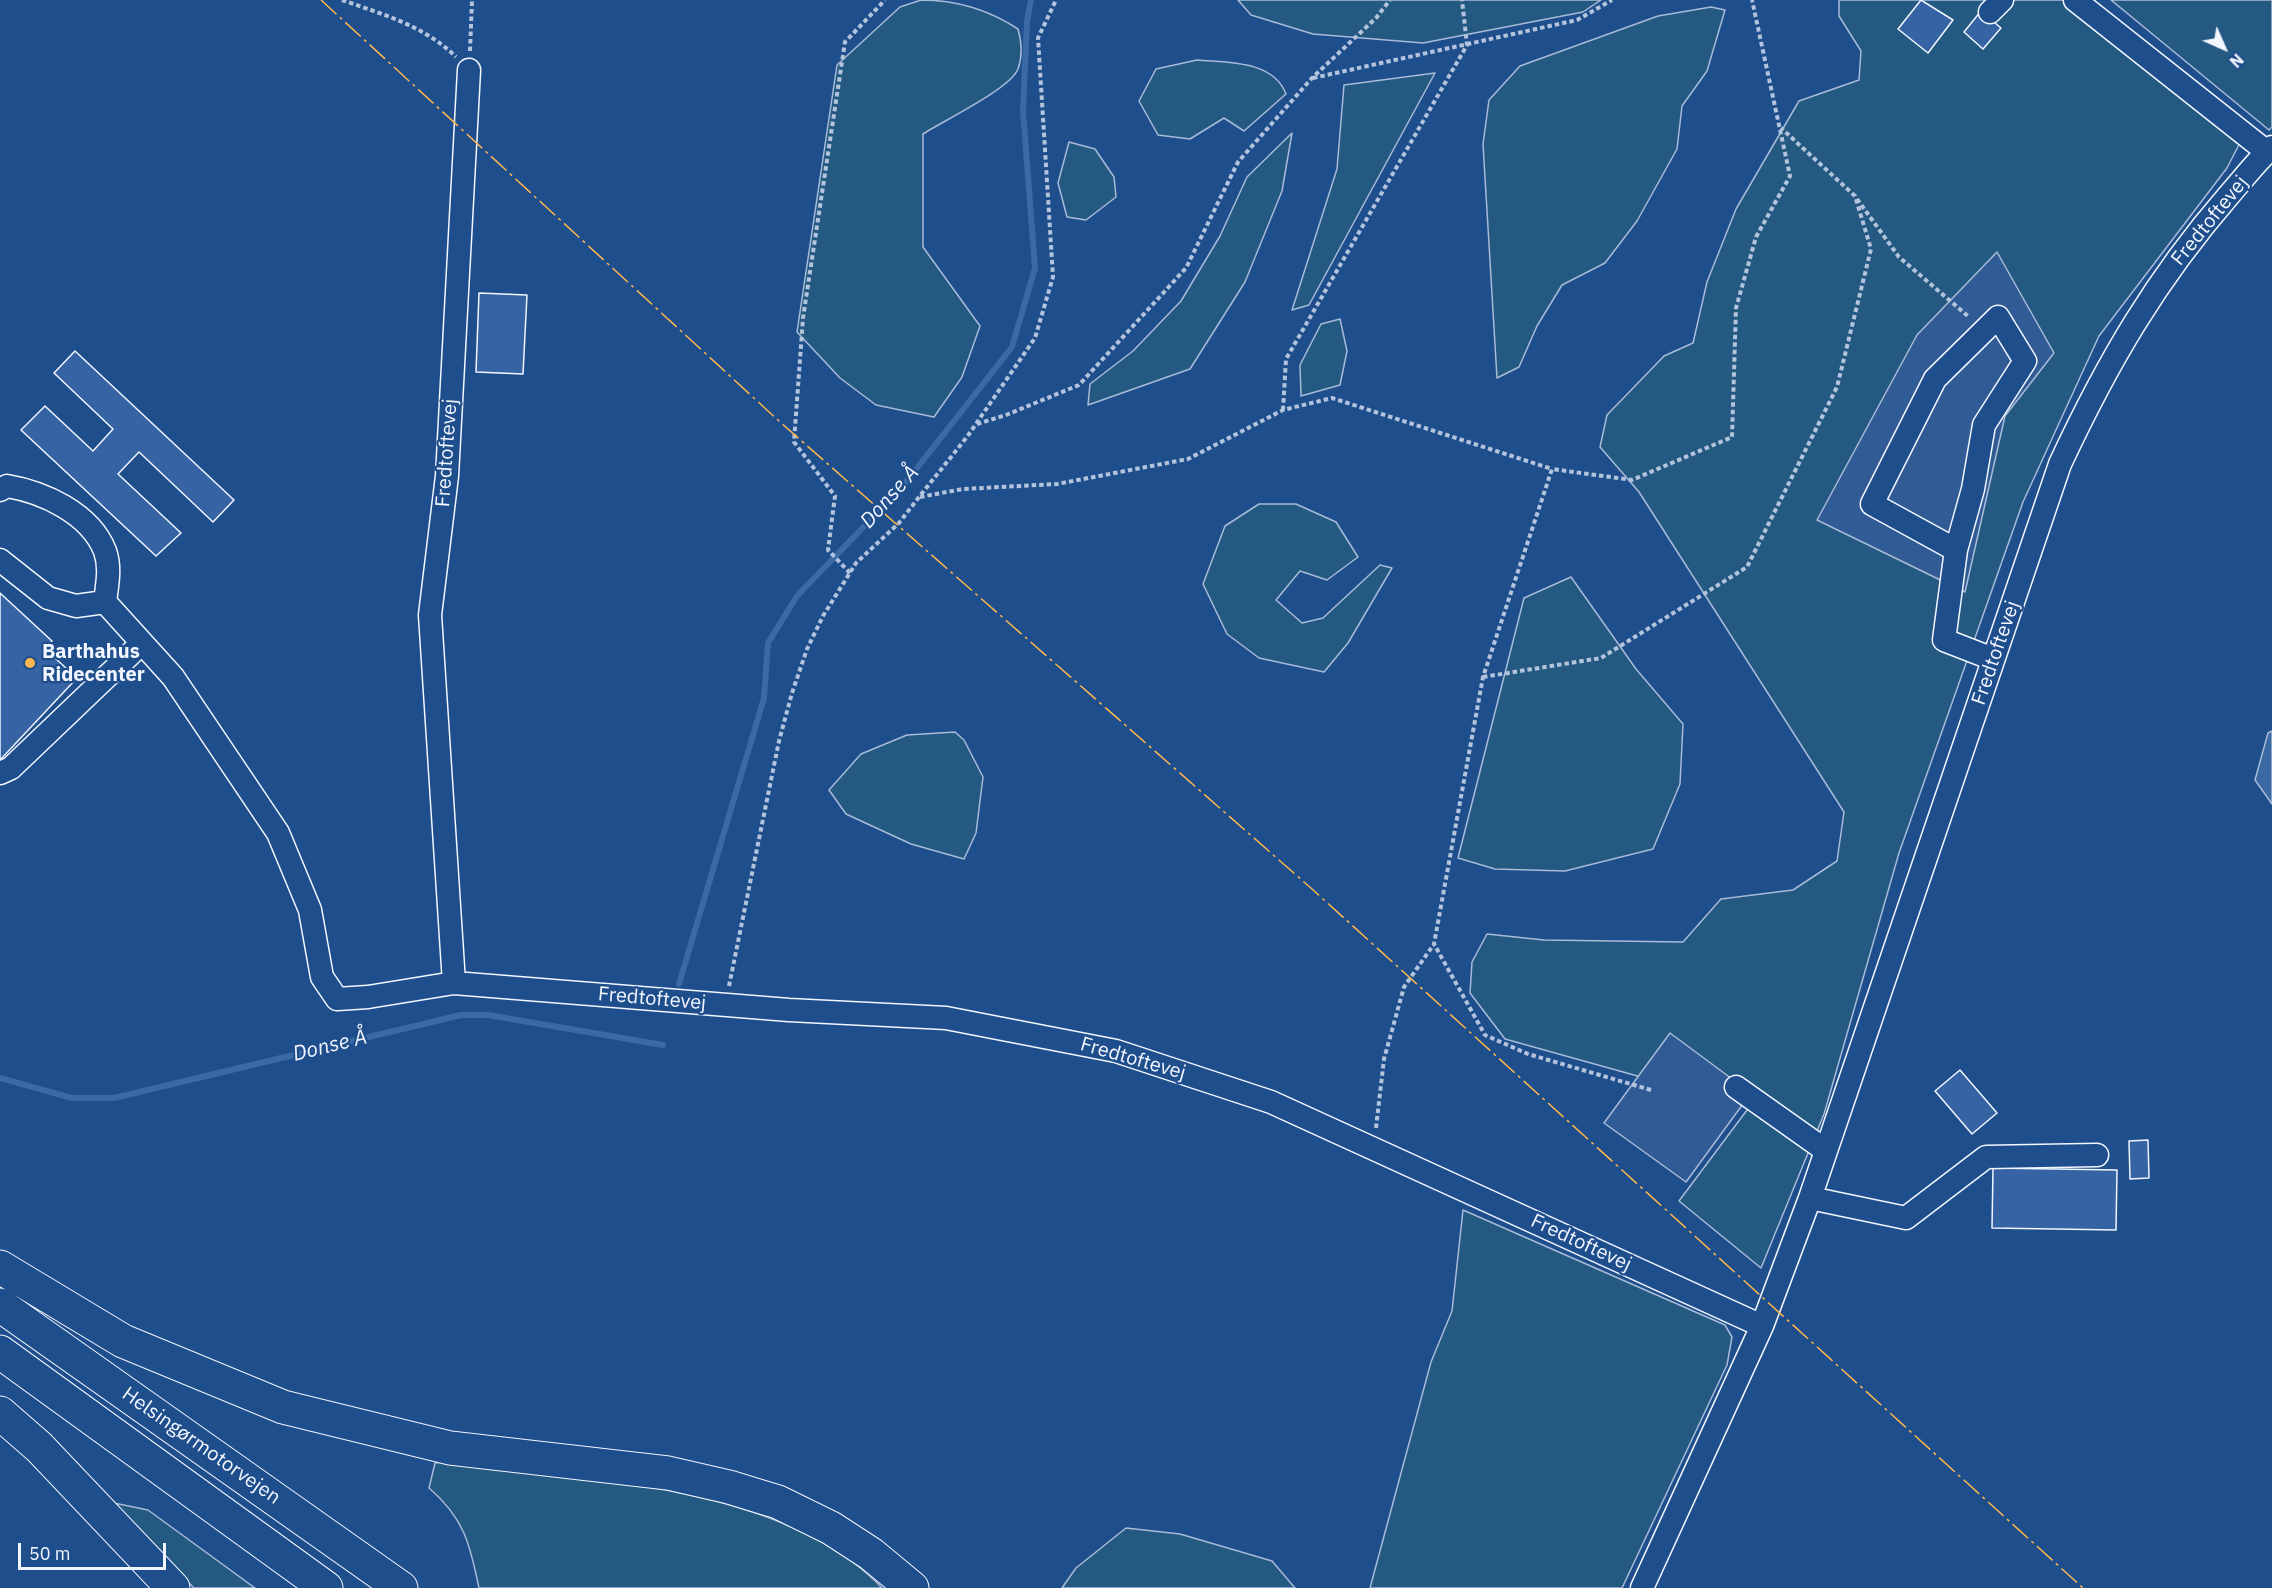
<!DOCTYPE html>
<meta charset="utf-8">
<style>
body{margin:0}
#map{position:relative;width:2272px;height:1588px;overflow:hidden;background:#1f4e8c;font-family:"IBM Plex Sans",sans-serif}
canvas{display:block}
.north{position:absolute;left:2194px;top:18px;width:60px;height:60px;-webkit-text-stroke:4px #1f4e8c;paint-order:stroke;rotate:135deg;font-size:16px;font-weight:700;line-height:24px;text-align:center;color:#f2f6ff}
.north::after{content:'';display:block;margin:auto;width:21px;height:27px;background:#f2f6ff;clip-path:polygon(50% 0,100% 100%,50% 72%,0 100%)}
.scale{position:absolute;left:18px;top:1543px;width:148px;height:27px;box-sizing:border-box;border:3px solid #f2f6ff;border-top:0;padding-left:8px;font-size:18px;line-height:21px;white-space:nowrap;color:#f2f6ff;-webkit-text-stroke:4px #1f4e8c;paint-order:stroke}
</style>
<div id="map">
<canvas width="2272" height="1588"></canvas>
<div class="north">N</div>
<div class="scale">50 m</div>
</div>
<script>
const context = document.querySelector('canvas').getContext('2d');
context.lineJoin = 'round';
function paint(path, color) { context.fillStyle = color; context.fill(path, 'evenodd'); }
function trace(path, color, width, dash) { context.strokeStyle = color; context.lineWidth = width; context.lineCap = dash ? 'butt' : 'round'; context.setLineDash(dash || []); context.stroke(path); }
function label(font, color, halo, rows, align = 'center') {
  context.font = font + ' "IBM Plex Sans",sans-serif'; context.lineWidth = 4.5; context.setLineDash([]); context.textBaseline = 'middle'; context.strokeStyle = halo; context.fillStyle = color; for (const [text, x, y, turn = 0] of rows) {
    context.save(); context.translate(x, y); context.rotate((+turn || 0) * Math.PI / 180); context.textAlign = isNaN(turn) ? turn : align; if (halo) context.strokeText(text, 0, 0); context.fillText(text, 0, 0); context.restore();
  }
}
const green = new Path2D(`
 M921,0C956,0 989,10 1018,29C1022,43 1023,55 1018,69C1010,89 943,121 923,134V247L980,326L962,377L934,417L876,405L840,378L797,332L837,65L900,7Z
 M1238,0H1601L1583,12L1423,43L1313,34L1251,15Z
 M1839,0H2089L2247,129L2227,168L2099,336L2023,502L1899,853L1824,1114L1761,1268L1679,1201L1756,1098L1641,1077L1505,1039L1470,993L1472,962L1487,934L1544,940L1683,942L1721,899L1793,890L1837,861L1844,812L1639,492L1600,447L1607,415L1664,356L1693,343L1707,282L1736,209L1799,101L1859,80L1861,51L1839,16Z
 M2111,0H2272V127L2269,130Z
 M1711,7L1725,10L1707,71L1682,106L1677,149L1637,221L1605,263L1562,285L1537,326L1519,367L1497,378L1483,144L1489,100L1520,66L1658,16Z
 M1197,60C1228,63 1273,60 1286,94L1244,131L1224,118L1190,139L1158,135L1139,101L1156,69Z
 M1435,73L1309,305L1292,310L1337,169L1344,85Z
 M1292,133L1282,191L1245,282L1190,369L1088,405L1090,384L1133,351L1181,301L1220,236L1247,177Z
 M1069,142L1095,149L1114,177L1116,197L1086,220L1067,217L1058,183Z
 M1340,319L1347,351L1340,385L1301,396L1300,365L1321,324Z
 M1259,504H1296L1336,522L1358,557L1327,580L1300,571L1276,600L1302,623L1323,618L1380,565L1392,568L1348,643L1324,672L1259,658L1227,634L1203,584L1225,526Z
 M1571,577L1636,669L1683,724L1680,784L1653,849L1565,871L1495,869L1458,858L1524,598Z
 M955,732L964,740L983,777L976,833L964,859L911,844L846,814L829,790L861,754L907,735Z
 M1463,1210L1725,1325L1732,1337L1727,1365L1622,1588H1370L1431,1362L1452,1311Z
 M449,1461C582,1479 785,1485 882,1588H479C470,1544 464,1518 429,1488L435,1463Z
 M109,1502L148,1510L255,1588H194Z
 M1126,1528L1180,1534L1272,1561L1295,1588H1062L1076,1568Z`);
paint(green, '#245a82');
trace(green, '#a8bbd7', 1.5);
const parking = new Path2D(`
 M1997,252L2054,353L2005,416L1965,592L1817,520L1917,335Z
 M1670,1033L1751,1093L1686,1182L1604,1123Z`);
paint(parking, '#305b95');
trace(parking, '#a8bbd7', 1.5);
const water = new Path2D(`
 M2272,731V804L2255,780L2268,733Z`);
paint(water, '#3b69a3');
trace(water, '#a8bbd7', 1.5);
trace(new Path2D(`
 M679,984L764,698L768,643L797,596L903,486L1012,347L1035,268L1023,111L1027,21L1031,0
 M0,1078L72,1098H114L461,1015H488L663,1045`), '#3b69a3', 6);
const building = new Path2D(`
 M1921,0L1953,20L1928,53L1898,29Z
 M1981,11L2001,28L1983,49L1964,32Z
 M479,293L527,295L523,374L476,372Z
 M75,351L234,500L213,522L139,452L118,474L181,533L156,556L21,430L45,406L93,451L113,429L54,373Z
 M0,593L52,641L45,649L77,678L0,760Z
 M1960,1070L1997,1113L1972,1134L1935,1091Z
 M2148,1140L2149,1178L2130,1179L2129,1141Z
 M1993,1168L2117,1170L2116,1230L1992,1228Z`);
paint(building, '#3563a3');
trace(building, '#f2f6ff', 1.5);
const minor = new Path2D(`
 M2075,0L2267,152
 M1990,12L2002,0
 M0,490L7,486C43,492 90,513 105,551C111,568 107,585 105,602
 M1956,550L1872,504L1935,379L1998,317L2025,361L1984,425L1973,489L1956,550L1944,640L1993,659
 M0,560L48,598L76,606L105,602
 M105,602L173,677L278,833L310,910L322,977L337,999L368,997L454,983L789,1010L946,1018L1116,1051L1271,1102L1762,1326
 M0,773L11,768L142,643
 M454,983L430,615L447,476L469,70
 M1736,1087L1825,1150
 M1810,1198L1906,1218L1986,1157L2097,1155
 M1642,1588L1762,1326L1810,1198L2060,464C2107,363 2156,279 2229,195C2243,179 2257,161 2272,147`);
const highway = new Path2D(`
 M0,1267L123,1341L283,1407L450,1448L668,1473L729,1487L778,1502L831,1528L871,1554L912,1588
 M0,1305L401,1588
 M0,1352L326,1588
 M0,1413L39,1447L173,1588`);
trace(minor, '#f2f6ff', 25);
trace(highway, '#f2f6ff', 35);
trace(new Path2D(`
 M342,0C382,14 425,26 456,57
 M470,51L472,0
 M1313,78L1577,20L1612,0
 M1857,199L1899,257L1969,317
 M1283,410L1286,359L1467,45L1462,0
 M977,424L1006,415L1079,385L1186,268L1238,162L1312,78L1376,18L1390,0
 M920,497L963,489L1057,484L1188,459L1283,410L1332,398L1552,469
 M850,573L828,550L835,496L794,442L803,318L845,42L885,0
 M1483,677L1601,658L1747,567L1837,387L1871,249L1855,196L1781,128
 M729,986L779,741L792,693L807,649L823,616L856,563L899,523L919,497L967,437L1035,338L1053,277L1038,38L1056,0
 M1651,1090L1528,1054L1485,1035L1434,944L1483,677L1552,469L1632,480L1732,437L1736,308L1756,237L1790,176L1752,0
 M1376,1128L1384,1059L1404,987L1434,944`), '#b3c4dc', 4, [4.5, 3]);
trace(minor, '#1f4e8c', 22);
trace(highway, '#1f4e8c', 33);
trace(new Path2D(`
 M321,0L780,422L1312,889L2083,1588`), '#ffb74d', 1.5, [21, 4.5, 3, 4.5]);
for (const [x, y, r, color] of [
 [30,663,6,"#ffb74d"]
]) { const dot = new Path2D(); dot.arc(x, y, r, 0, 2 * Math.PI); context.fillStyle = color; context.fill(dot); trace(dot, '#1f4e8c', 2); }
label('20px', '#f2f6ff', '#1f4e8c', [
 ["Fredtoftevej",2210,221,-51],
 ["Fredtoftevej",447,453,-86],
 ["Fredtoftevej",1996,653,-71],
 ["Fredtoftevej",652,999,5],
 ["Fredtoftevej",1133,1059,16],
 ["Fredtoftevej",1581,1243,25],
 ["Helsingørmotorvejen",201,1446,35]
]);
label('bold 20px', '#f2f6ff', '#1f4e8c', [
 ["Barthahus",42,652],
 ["Ridecenter",42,675]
], 'left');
label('italic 21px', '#f2f6ff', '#1f4e8c', [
 ["Donse Å",890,497,-48],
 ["Donse Å",330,1046,-14]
]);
</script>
